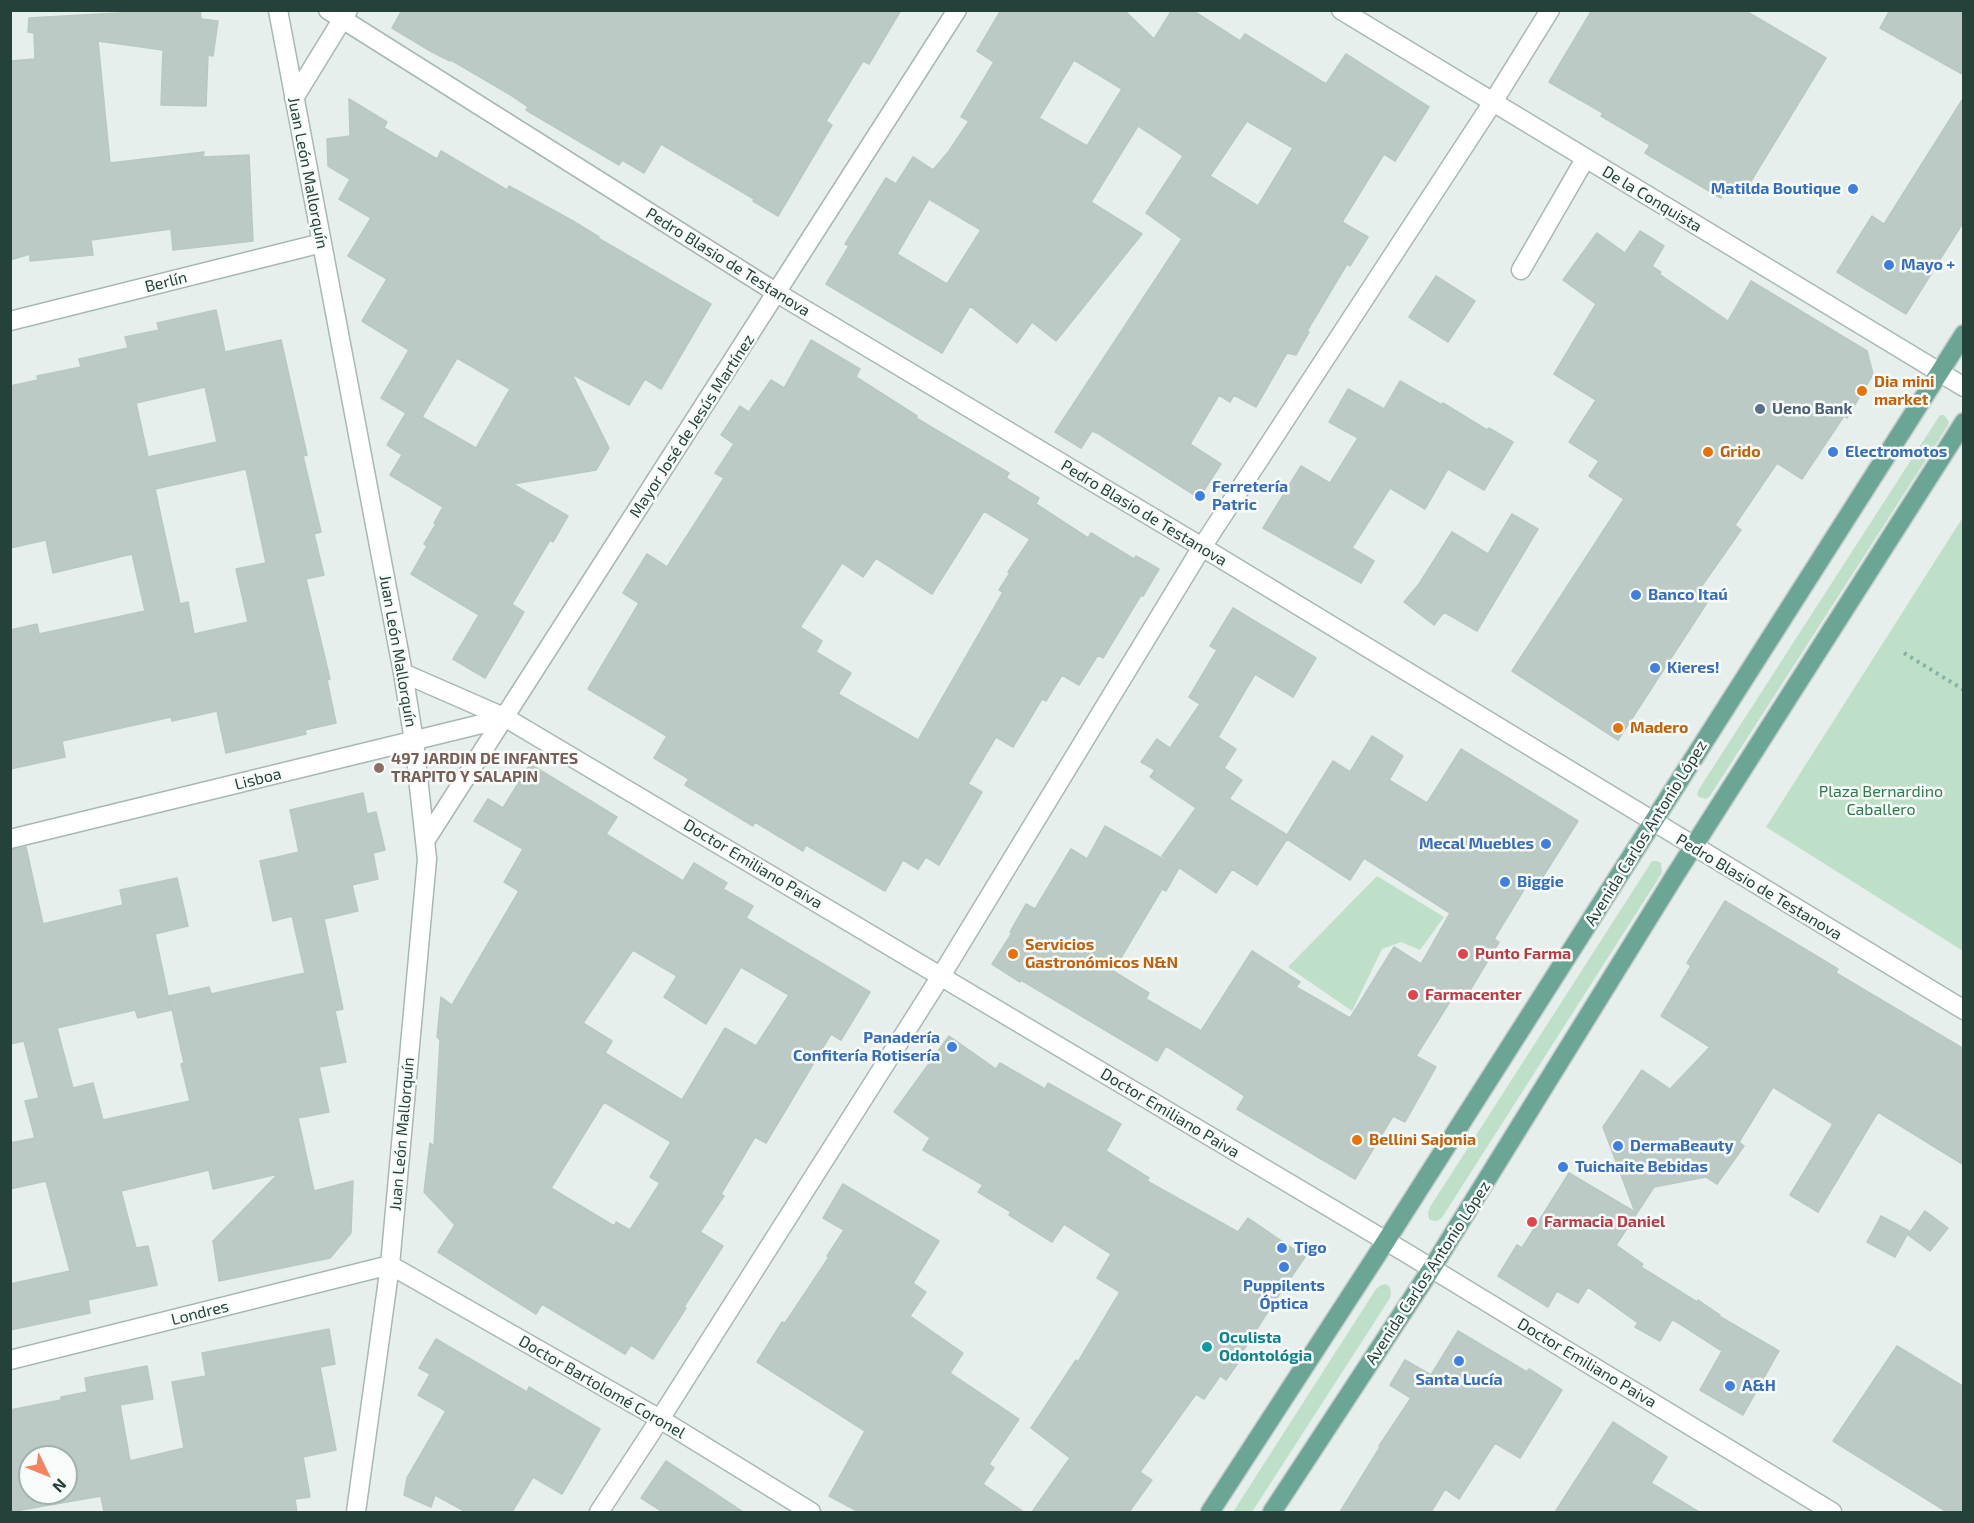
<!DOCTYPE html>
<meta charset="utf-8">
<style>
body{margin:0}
#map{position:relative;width:1974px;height:1523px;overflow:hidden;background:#e6efeb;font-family:"Exo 2",sans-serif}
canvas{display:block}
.frame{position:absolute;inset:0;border:12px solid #24423a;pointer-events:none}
.north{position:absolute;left:18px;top:1445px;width:60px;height:60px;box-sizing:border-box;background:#f7fbf9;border:2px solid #a3b1ad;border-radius:50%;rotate:133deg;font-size:16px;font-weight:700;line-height:24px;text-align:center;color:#24423a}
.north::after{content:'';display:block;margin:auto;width:21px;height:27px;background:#f4845f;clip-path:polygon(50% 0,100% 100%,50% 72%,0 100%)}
</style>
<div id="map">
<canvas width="1974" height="1523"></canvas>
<div class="frame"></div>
<div class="north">N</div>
</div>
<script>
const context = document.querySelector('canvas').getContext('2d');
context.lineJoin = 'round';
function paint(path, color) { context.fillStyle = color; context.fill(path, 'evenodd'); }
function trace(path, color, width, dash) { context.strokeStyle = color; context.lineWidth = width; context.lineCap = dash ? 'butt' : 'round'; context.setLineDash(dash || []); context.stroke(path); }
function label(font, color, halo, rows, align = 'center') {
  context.font = font + ' "Exo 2",sans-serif'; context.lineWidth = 5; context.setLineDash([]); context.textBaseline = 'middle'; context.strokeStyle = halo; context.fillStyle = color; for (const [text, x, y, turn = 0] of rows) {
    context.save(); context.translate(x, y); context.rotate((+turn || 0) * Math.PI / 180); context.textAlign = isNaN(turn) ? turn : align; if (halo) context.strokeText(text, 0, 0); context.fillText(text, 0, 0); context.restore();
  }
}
paint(new Path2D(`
 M1940,415H1944L1949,422L1947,427L1710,796L1706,799L1699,797L1697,794L1699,789Z
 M1963,517V951L1766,827Z
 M1652,861H1657L1661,863L1662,873L1443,1216C1439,1221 1436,1223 1429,1219L1428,1213L1430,1207Z
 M1377,876L1444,917L1420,950L1401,942L1382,949L1352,1011L1288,967Z
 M1386,1284L1390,1287L1391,1293L1390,1298L1252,1512H1233L1376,1289L1381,1285Z`), '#bfe0c8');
const building = new Path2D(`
 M171,10H200L201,19L218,21L213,56L208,55L206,106L161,105L163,50L98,41L110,163L204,152L203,157L249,155L253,241L173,250L171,229L91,240L93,255L30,261V254L10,260V61L35,59L34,33L28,32L29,18Z
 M402,10H901L869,64L863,61L826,121L832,125L778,216L753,201L754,199L661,144L644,173L622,160L619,165L526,110L528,107L509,94L451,60L450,61L432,52L392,28Z
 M1001,10H1124L1154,39L1172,10H1192L1240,41L1245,34L1326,84L1346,54L1429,107L1395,161L1384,154L1342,222L1368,237L1350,266L1347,264L1307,331L1309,332L1296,355L1287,353L1256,407L1234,395L1230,402L1219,395L1190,444L1221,464L1199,498L1099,434L1092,431L1081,448L1055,432L1182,239L1146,213L1183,156L1138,126L1091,202L1142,234L1056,341L1032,322L1017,343L970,306L942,353L826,284L849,246L845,244L886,178L896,184L913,157L933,170L949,151L969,121L961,117L994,62L977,51ZM1074,60L1122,89L1087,146L1039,118ZM1247,121L1293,148L1258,206L1210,176ZM929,199L981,230L947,284L897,254Z
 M1592,10H1744L1826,58L1745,191L1730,182L1721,198L1645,153L1650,145L1601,116L1603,113L1549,82Z
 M1890,10H1964V75L1880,28Z
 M1964,97V221L1906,314L1837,272L1872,216L1884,224Z
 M349,99L387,122L384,128L437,159L441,151L507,190L509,186L573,221L599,237L598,238L711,304L661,389L645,379L629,405L572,374L609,448L596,470L513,484L568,516L553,542L550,540L512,604L524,612L485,678L453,659L479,615L411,574L427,546L424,544L436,524L434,523L443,507L390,475L402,455L387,445L406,413L381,398L409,350L362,321L387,279L348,256L371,218L339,199L350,179L328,166L327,139L350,136ZM457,358L510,389L476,448L422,417Z
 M1640,231L1664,246L1652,266L1661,272L1659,274L1728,321L1751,281L1867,351L1873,374L1847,418L1844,416L1802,479L1777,463L1735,525L1741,530L1699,590L1710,598L1618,740L1512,671L1624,499L1589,476L1599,461L1569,442L1596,400L1554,374L1596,304L1563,280L1597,233L1625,253Z
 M1436,276L1475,301L1448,342L1409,317Z
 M216,310L225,352L281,340L307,455L303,456L321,532L314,534L324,575L306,579L330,679L327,680L336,723L305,730L306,734L226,753L217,711L172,721L171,717L62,741L65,757L10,769V630L37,624L39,634L145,611L132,554L53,573L46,540L10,548V386L38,380L37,376L81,367L79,359L128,348L125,337L159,330L157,323ZM205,387L217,442L148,457L136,403ZM246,469L266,563L236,569L248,622L194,634L188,602L180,604L155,489Z
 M811,340L860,369L856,377L917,416L916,418L1009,473L1006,478L1039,498L1036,504L1088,538L1091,533L1134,559L1136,556L1159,569L1143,596L1141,595L1103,658L1098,655L1079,685L1062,675L1046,701L1042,699L1013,747L996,737L968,784L982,792L939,865L926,857L918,869L903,860L885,891L806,845L803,851L755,822L753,826L685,785L689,779L654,758L667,736L588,689L639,603L623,593L647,554L667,567L724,478L715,473L734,444L721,435L740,406L749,412L771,380L784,388ZM984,511L1030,539L1008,572L1010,573L999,590L1003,592L918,740L838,694L851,673L816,652L822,641L800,627L842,563L863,577L876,558L932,594Z
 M1400,381L1442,405L1443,403L1487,430L1489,428L1513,442L1484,490L1448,469L1425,509L1390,488L1352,548L1374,561L1361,583L1263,528L1301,466L1330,483L1358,438L1329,422L1348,389L1384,409Z
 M1512,514L1538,529L1477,631L1444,612L1434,625L1404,602L1419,584L1452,532L1488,554Z
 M1233,608L1316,658L1293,697L1255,674L1218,737L1236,749L1224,768L1242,780L1229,799L1287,835L1333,761L1350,772L1372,736L1403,756L1389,780L1427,803L1461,749L1578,821L1539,883L1531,878L1494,939L1499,942L1469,992L1459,987L1416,1056L1436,1067L1405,1122L1393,1116L1355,1179L1237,1109L1245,1096L1166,1046L1157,1061L1021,980L1020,982L992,964L1012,933L1010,932L1026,904L1035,909L1071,849L1087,859L1105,826L1179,868L1166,891L1162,889L1113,971L1149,993L1146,999L1201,1031L1252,951L1300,982L1296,987L1350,1018L1394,947L1421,964L1450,913L1364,858L1350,880L1287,839L1257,885L1232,869L1216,893L1162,856L1196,808L1150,777L1155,770L1141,762L1157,739L1170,748L1200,704L1189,697L1217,650L1210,646Z
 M530,764L617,817L606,834L683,881L694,863L727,883L723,889L753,906L746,918L870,992L841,1040L831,1034L766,1143L755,1137L721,1194L724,1196L700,1232L723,1246L684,1307L686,1308L653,1359L631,1345L625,1354L542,1304L536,1314L438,1252L455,1225L424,1192L430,1143L434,1146L440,1040L437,1037L441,997L452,1005L519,891L504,882L523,849L474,821L488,799L503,808ZM633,950L677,976L664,997L706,1024L741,967L789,995L756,1046L725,1028L682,1100L605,1053L612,1041L583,1023ZM604,1102L671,1142L650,1177L660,1183L630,1230L616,1222L614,1226L551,1188Z
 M363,793L367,814L376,812L385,850L373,853L378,879L352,885L358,911L324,919L343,1009L335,1011L346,1062L319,1067L329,1112L298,1118L314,1191L353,1181L351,1233L330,1258L219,1281L213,1241L278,1174L213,1189L209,1170L121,1191L136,1248L148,1246L157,1285L88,1300L90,1313L10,1330V1284L70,1271L46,1181L10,1189V1143L35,1138L25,1101L39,1098L24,1041L10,1044V850L26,847L43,924L123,905L120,890L177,878L188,926L155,934L171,1010L138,1018L135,1010L57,1028L73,1088L93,1083L103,1120L190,1101L181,1064L184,1063L169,996L209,987L211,994L305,973L292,916L273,921L260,861L299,852L290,810Z
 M1725,901L1838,969L1836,973L1964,1049V1165L1878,1112L1818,1212L1790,1195L1833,1124L1773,1087L1739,1142L1744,1146L1717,1184L1706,1177L1654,1187L1616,1245L1643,1264L1641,1267L1697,1302L1698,1300L1720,1315L1719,1316L1779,1351L1743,1415L1700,1390L1722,1351L1677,1322L1672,1320L1660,1341L1635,1327L1638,1323L1588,1287L1578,1303L1557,1291L1548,1307L1498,1276L1517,1245L1522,1248L1569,1173L1635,1212L1603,1127L1642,1070L1670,1089L1710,1047L1661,1016L1691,966L1687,963Z
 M949,1036L996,1069L1000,1063L1045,1089L1048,1083L1121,1124L1106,1151L1149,1178L1147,1181L1238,1232L1248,1218L1305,1257L1274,1302L1243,1351L1245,1353L1226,1380L1220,1376L1204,1399L1196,1394L1140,1472L1152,1480L1129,1512H1032L1070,1458L1031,1428L1076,1360L1078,1362L1120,1292L1097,1278L1111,1254L1064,1224L1052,1242L1009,1215L1011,1212L978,1192L983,1185L923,1150L930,1138L894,1112Z
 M843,1184L939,1241L913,1283L926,1292L910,1316L963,1353L950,1373L1019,1419L989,1464L994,1468L983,1484L1024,1512H859L829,1496L865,1431L757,1362L782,1322L785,1323L829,1257L827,1256L844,1230L823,1218Z
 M1925,1211L1948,1228L1930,1251L1908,1235Z
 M1881,1216L1909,1231L1895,1257L1867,1242Z
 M329,1329L335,1364L320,1367L336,1450L303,1457L310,1497L295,1499L297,1512H104L101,1496L10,1512V1410L61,1400V1397L87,1392L85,1378L147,1366L153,1399L120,1405L130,1461L184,1448L172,1382L206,1376L202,1353ZM30,1457H66V1493H30Z
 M1458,1331L1527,1372L1529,1369L1562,1390L1520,1458L1495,1443L1459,1499L1445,1489L1431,1512H1340L1380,1447L1379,1446L1411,1398L1390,1385L1405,1360L1431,1375Z
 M436,1339L527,1392L529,1387L600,1429L562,1494L533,1477L512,1512H466L435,1495L431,1507L404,1495L407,1478L446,1411L418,1395L430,1374L419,1368Z
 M1897,1346L1964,1387V1512H1947L1833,1441Z
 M1613,1422L1667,1457L1651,1483L1699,1512H1555Z
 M666,1461L743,1512H663L641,1498Z`);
paint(building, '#bbcac4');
trace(building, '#b8c9c2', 1.5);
const minor = new Path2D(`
 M278,10L403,673L414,741L427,859L390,1265L356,1512
 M328,10L777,293L1202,547L1964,1010
 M1341,10L1964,387
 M294,98L348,10
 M1521,270L1585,159
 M10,321L322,243
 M403,673L506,718L1408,1254L1832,1512
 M10,839L506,718
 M425,841L957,10
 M390,1265L660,1419L811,1512
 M10,1360L390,1265
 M599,1512L660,1419L941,976L1202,547L1493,102L1550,10`);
const major = new Path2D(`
 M1210,1512L1386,1241L1964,334
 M1272,1512L1432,1268L1674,877L1964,422`);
trace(minor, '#a8b8b2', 21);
trace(major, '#c2cac8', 21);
trace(new Path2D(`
 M1904,653L1964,690`), '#86b3a5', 4, [3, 4.5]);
trace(minor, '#fff', 18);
trace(major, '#6aa596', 18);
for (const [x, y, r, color] of [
 [1853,189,6,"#3f7fe0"],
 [1889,265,6,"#3f7fe0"],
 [1862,391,6,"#e8710a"],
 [1760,409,6,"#5c6f8a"],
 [1708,452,6,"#e8710a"],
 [1833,452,6,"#3f7fe0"],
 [1200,496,6,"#3f7fe0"],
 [1636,595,6,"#3f7fe0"],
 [1655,668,6,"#3f7fe0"],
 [1618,728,6,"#e8710a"],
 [379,768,6,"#8d6e63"],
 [1546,844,6,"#3f7fe0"],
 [1505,882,6,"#3f7fe0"],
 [1013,954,6,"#e8710a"],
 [1463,954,6,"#e0444e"],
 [1413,995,6,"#e0444e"],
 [952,1047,6,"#3f7fe0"],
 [1357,1140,6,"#e8710a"],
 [1618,1146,6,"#3f7fe0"],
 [1563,1167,6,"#3f7fe0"],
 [1532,1222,6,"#e0444e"],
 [1282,1248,6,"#3f7fe0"],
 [1284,1267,6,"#3f7fe0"],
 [1207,1347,6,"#0f9aa8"],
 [1459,1361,6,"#3f7fe0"],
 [1730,1386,6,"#3f7fe0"]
]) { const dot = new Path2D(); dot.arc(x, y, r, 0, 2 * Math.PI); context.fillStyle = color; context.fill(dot); trace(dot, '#f7fbf9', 2); }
label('16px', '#24423a', '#f7fbf9', [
 ["Juan León Mallorquín",308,173,79],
 ["De la Conquista",1652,199,31],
 ["Pedro Blasio de Testanova",728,262,32],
 ["Berlín",166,282,-14],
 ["Mayor José de Jesús Martínez",692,426,-57],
 ["Pedro Blasio de Testanova",1144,513,31],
 ["Juan León Mallorquín",398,651,80],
 ["Lisboa",258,779,-14],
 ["Avenida Carlos Antonio López",1646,833,-58],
 ["Doctor Emiliano Paiva",753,864,31],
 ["Pedro Blasio de Testanova",1759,887,31],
 ["Doctor Emiliano Paiva",1170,1113,31],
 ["Juan León Mallorquín",402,1134,-85],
 ["Avenida Carlos Antonio López",1428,1273,-57],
 ["Londres",200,1313,-14],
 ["Doctor Emiliano Paiva",1587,1363,31],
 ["Doctor Bartolomé Coronel",602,1387,30]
]);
label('bold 16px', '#366cbe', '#f7fbf9', [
 ["Matilda Boutique",1841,189,"right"],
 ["Mayo +",1901,265],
 ["Electromotos",1845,452],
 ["Ferretería",1212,487],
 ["Patric",1212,505],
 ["Banco Itaú",1648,595],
 ["Kieres!",1667,668],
 ["Mecal Muebles",1534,844,"right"],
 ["Biggie",1517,882],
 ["Panadería",940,1038,"right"],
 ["Confitería Rotisería",940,1056,"right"],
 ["DermaBeauty",1630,1146],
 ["Tuichaite Bebidas",1575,1167],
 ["Tigo",1294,1248],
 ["Puppilents",1284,1286,"center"],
 ["Óptica",1284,1304,"center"],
 ["Santa Lucía",1459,1380,"center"],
 ["A&H",1742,1386]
], 'left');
label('bold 16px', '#c56008', '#f7fbf9', [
 ["Dia mini",1874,382],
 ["market",1874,400],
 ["Grido",1720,452],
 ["Madero",1630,728],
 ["Servicios",1025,945],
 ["Gastronómicos N&N",1025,963],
 ["Bellini Sajonia",1369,1140]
], 'left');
label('bold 16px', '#4e5e75', '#f7fbf9', [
 ["Ueno Bank",1772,409]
], 'left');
label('bold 16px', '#785e54', '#f7fbf9', [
 ["497 JARDIN DE INFANTES",391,759],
 ["TRAPITO Y SALAPIN",391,777]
], 'left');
label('16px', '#2d7a4b', '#f7fbf9', [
 ["Plaza Bernardino",1881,792],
 ["Caballero",1881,810]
]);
label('bold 16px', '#be3a42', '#f7fbf9', [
 ["Punto Farma",1475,954],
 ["Farmacenter",1425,995],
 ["Farmacia Daniel",1544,1222]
], 'left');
label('bold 16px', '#0d838f', '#f7fbf9', [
 ["Oculista",1219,1338],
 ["Odontológia",1219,1356]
], 'left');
</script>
